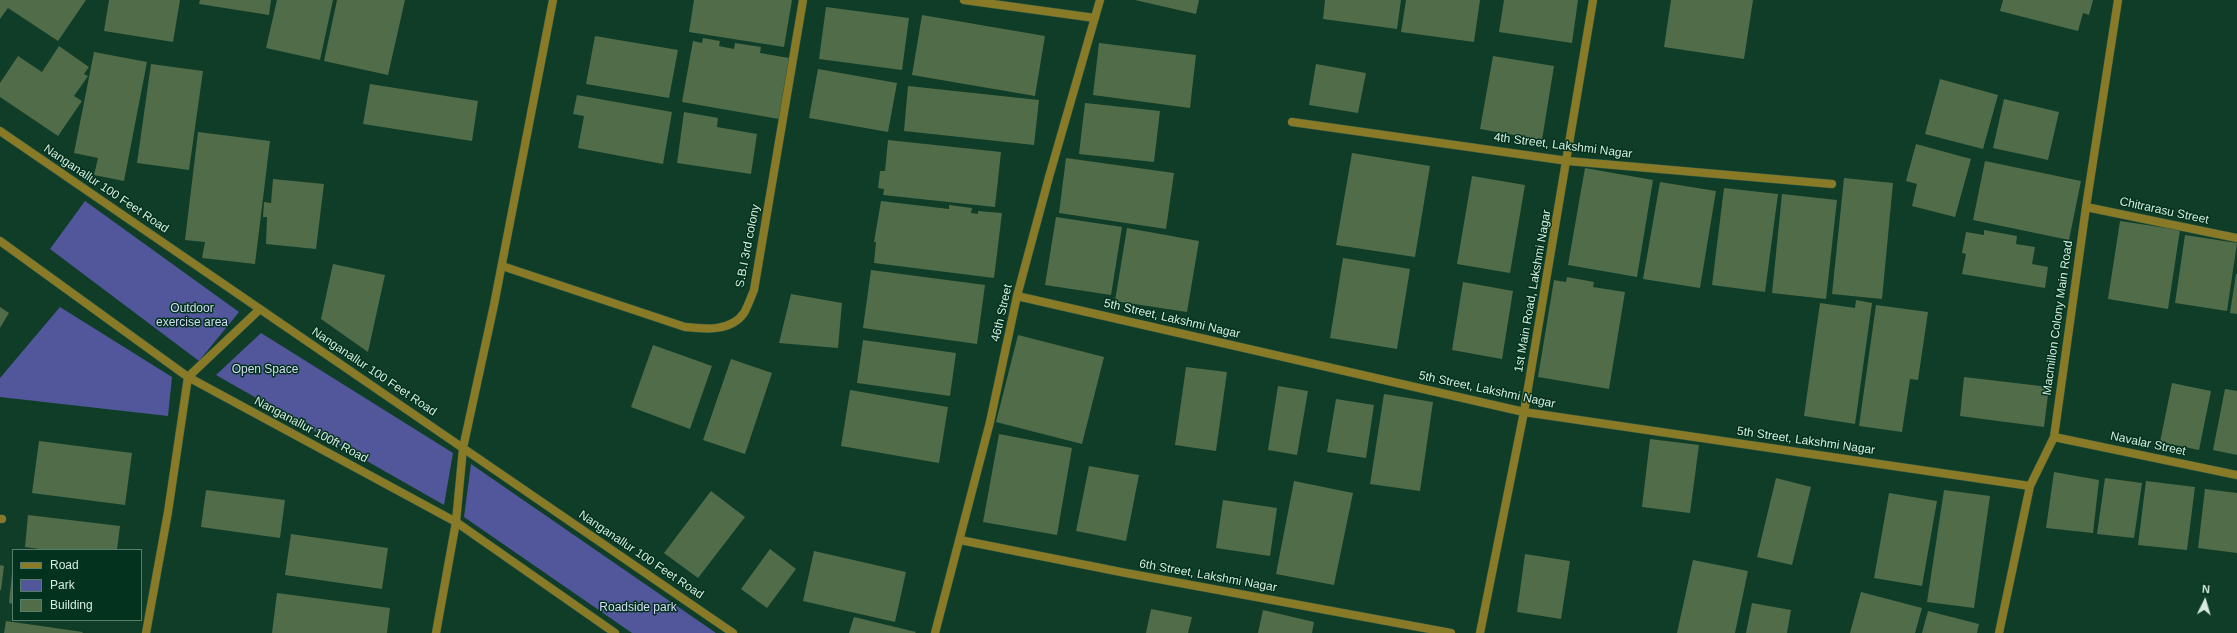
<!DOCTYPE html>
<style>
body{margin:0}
#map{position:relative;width:2237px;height:633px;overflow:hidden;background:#103d28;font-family:Arial,sans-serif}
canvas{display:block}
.legend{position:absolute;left:12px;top:549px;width:130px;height:72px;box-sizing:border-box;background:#03321e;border:1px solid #577d6b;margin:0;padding:5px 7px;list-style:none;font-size:12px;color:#d6eddf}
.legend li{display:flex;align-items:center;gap:8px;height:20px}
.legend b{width:20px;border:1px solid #577d6b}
.north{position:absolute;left:2185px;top:581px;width:40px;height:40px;-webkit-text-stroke:3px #03321e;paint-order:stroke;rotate:5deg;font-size:11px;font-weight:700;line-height:16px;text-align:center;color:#d6eddf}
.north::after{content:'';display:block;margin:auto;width:14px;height:18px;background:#d6eddf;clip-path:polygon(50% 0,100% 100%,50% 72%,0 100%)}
</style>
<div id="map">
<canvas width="2237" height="633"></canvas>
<ul class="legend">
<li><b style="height:5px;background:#897a28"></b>Road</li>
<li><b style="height:11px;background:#52569b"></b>Park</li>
<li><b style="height:11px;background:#516c49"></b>Building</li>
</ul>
<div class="north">N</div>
</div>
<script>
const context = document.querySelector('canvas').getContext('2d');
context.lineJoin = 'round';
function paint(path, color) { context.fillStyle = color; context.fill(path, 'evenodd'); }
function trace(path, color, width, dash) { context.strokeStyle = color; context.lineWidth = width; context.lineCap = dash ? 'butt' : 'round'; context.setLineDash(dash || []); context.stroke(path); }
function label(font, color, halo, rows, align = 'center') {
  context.font = font + ' Arial,sans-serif'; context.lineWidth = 3; context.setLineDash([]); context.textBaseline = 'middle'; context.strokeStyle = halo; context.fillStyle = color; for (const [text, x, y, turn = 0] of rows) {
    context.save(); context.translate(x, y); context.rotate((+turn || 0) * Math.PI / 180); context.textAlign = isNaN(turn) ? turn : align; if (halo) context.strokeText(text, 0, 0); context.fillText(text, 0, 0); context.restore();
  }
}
paint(new Path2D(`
 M85,201L239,312L199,361L50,249Z
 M60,307L172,377L168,416L0,397V378Z
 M261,333L453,453L444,505L216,375Z
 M471,464L716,633H632L464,517Z`), '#52569b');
paint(new Path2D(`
 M0,0H86L58,41L8,8L0,19Z
 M109,0H180L173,42L104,31Z
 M200,0H271L269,15L199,4Z
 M277,0H333L320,60L266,48Z
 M337,0H405L388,75L324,61Z
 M694,0H792L784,47L689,32Z
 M1135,0H1199L1196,14Z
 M1325,0H1401L1397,29L1323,19Z
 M1406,0H1480L1474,42L1401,32Z
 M1504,0H1578L1572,43L1499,32Z
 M1671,0H1753L1744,59L1664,47Z
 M2003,0H2093L2089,15L2083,13L2078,31L2000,11Z
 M826,7L909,18L902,70L819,59Z
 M922,15L1045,36L1035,96L912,75Z
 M595,36L678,50L669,98L586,84Z
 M703,38L720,41L719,46L734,49L735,43L761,47L760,53L789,58L779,119L682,102L693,41L702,43Z
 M1099,43L1196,55L1190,108L1093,95Z
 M59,46L89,67L84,74L88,76L74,96L82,101L58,136L0,97V83L18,56L42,72Z
 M94,52L147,62L124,181L94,175L98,158L74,153Z
 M1493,56L1554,66L1542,140L1480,129Z
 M151,64L203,71L189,170L137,163Z
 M1316,64L1366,73L1358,113L1309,105Z
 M818,69L897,83L888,132L809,118Z
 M1940,79L1998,95L1983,149L1925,134Z
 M370,84L478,101L472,141L363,124Z
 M908,86L1039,100L1034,145L904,131Z
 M577,95L672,112L663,164L578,148L584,116L573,114Z
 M2004,99L2059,112L2048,160L1993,148Z
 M1085,103L1160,111L1154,162L1079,154Z
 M684,112L718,118L717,127L757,134L751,174L677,163Z
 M198,132L270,141L255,264L202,258L205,242L185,240Z
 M888,140L1001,152L995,207L883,195L884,189L878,188L880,171H885Z
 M1916,144L1971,159L1955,217L1912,206L1917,184L1906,181Z
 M1352,153L1430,166L1415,257L1336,245Z
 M1066,158L1174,173L1166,229L1059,213Z
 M1985,161L2081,181L2069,240L1973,220Z
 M1585,168L1653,180L1637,277L1568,265Z
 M1472,176L1525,185L1510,273L1457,264Z
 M1844,178L1893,183L1882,299L1832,294Z
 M273,179L324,184L316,249L266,244L267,217H263L264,202L271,203Z
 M1660,182L1716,191L1700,288L1643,279Z
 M1724,188L1778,194L1765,292L1712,285Z
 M1782,194L1837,200L1826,299L1772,293Z
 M881,201L949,209V205L972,208L971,213L978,214V211L1002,213L994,278L874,263L876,242H874Z
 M1056,217L1122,227L1111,295L1045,285Z
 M2120,221L2180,230L2168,309L2108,299Z
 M1127,228L1199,241L1187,312L1115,301Z
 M1984,230L2017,236L2016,244L2035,247L2032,264L2048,267L2045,288L1962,274L1966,254L1962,253L1966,232L1984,235Z
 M2185,235L2237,243L2227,311L2175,303Z
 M1343,258L1410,269L1397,349L1330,338Z
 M333,264L385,275L368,352L321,319Z
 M871,270L985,285L977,344L863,328Z
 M2236,274H2237V314L2230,313Z
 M1567,277L1594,282L1593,287L1625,292L1609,389L1538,377L1554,280L1566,282Z
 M1463,282L1513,291L1502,359L1452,350Z
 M791,294L842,303L838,348L779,343Z
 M1856,300L1872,303L1855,424L1804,416L1820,303L1855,308Z
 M1876,305L1928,312L1918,380L1910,379L1902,432L1859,426Z
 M0,307L9,313L0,328Z
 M1018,335L1104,357L1082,444L996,422Z
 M863,340L956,353L950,396L857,383Z
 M653,345L712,366L690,429L631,407Z
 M731,359L772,373L745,454L703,440Z
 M1186,367L1227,372L1216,451L1175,445Z
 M1964,377L2049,387L2044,427L1960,416Z
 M2172,383L2211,391L2199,450L2160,442Z
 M1278,386L1308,391L1297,455L1268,450Z
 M2225,389L2237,391V455L2213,450Z
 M850,390L948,407L939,463L841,446Z
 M1384,394L1433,402L1420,491L1370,484Z
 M1336,399L1374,405L1366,458L1327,452Z
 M999,434L1072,448L1057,535L983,522Z
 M1650,439L1699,445L1690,513L1642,507Z
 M39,441L132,453L125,505L32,493Z
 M1089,466L1139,475L1126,541L1076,531Z
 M2054,472L2099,480L2093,533L2046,528Z
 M1776,478L1811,487L1792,565L1757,557Z
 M2105,478L2142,483L2134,538L2097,534Z
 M1294,481L1353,493L1334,585L1276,574Z
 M2146,481L2195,487L2187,550L2138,545Z
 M2205,489L2237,493V553L2198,548Z
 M206,490L285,500L280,538L201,527Z
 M1944,490L1990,496L1974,608L1927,602Z
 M711,491L745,517L698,578L664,553Z
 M1889,493L1937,501L1922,586L1874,578Z
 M1223,500L1277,508L1270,556L1216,548Z
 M28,515L120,526L117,550H47L25,547Z
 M291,534L388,548L382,589L285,575Z
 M770,549L796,569L767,608L741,589Z
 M814,551L906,572L895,622L803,601Z
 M1525,554L1570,561L1561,619L1517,612Z
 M1693,560L1748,571L1735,633H1677Z
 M0,565L4,566L1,590H0Z
 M12,573H13V604L9,603Z
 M1861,592L1922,608L1915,633H1850Z
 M277,593L390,608L387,633H272Z
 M1752,603L1791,610L1787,633H1746Z
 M1151,609L1192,617L1188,633H1146Z
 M1263,610L1314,622L1312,633H1258Z
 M1928,611L1979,624L1977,633H1922Z
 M854,617L916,632L915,633H849Z
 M6,621L83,632L82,633H4Z`), '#516c49');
const minor = new Path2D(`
 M964,0L1095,18
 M1292,122L1568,161L1832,184
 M0,131L733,633
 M2086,207L2237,238
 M0,241L188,377L456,522L615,633
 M502,266L685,327C704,329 731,332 744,313C748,306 751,297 754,290L803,0
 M1017,296L1524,412L2030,486
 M2054,437L2237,475
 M0,519H2
 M960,540L1126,573L1451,633
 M146,633L168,512L188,377L260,309
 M436,633L456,522L463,448L494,305L553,0
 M935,633L990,422L1017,296L1049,177L1100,0
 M1480,633L1524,412L1593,0
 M1999,633L2030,486L2054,437L2086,207L2118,0`);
trace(minor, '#305945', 9);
trace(minor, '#897a28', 8);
label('12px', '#d6eddf', '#03321e', [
 ["4th Street, Lakshmi Nagar",1563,146,7],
 ["Nanganallur 100 Feet Road",106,189,34],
 ["Chitrarasu Street",2164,211,12],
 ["S.B.I 3rd colony",748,246,-79],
 ["1st Main Road, Lakshmi Nagar",1533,291,-80],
 ["46th Street",1002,313,-77],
 ["Macmillon Colony Main Road",2058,318,-82],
 ["5th Street, Lakshmi Nagar",1172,319,13],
 ["Nanganallur 100 Feet Road",374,372,34],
 ["5th Street, Lakshmi Nagar",1487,390,12],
 ["Nanganallur 100ft Road",311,430,28],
 ["5th Street, Lakshmi Nagar",1806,441,8],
 ["Navalar Street",2148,444,12],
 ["Nanganallur 100 Feet Road",641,555,34],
 ["6th Street, Lakshmi Nagar",1208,576,10]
]);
label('12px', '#d5daf6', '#03321e', [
 ["Outdoor",192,309],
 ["exercise area",192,323],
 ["Open Space",265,370],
 ["Roadside park",638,608]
]);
</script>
